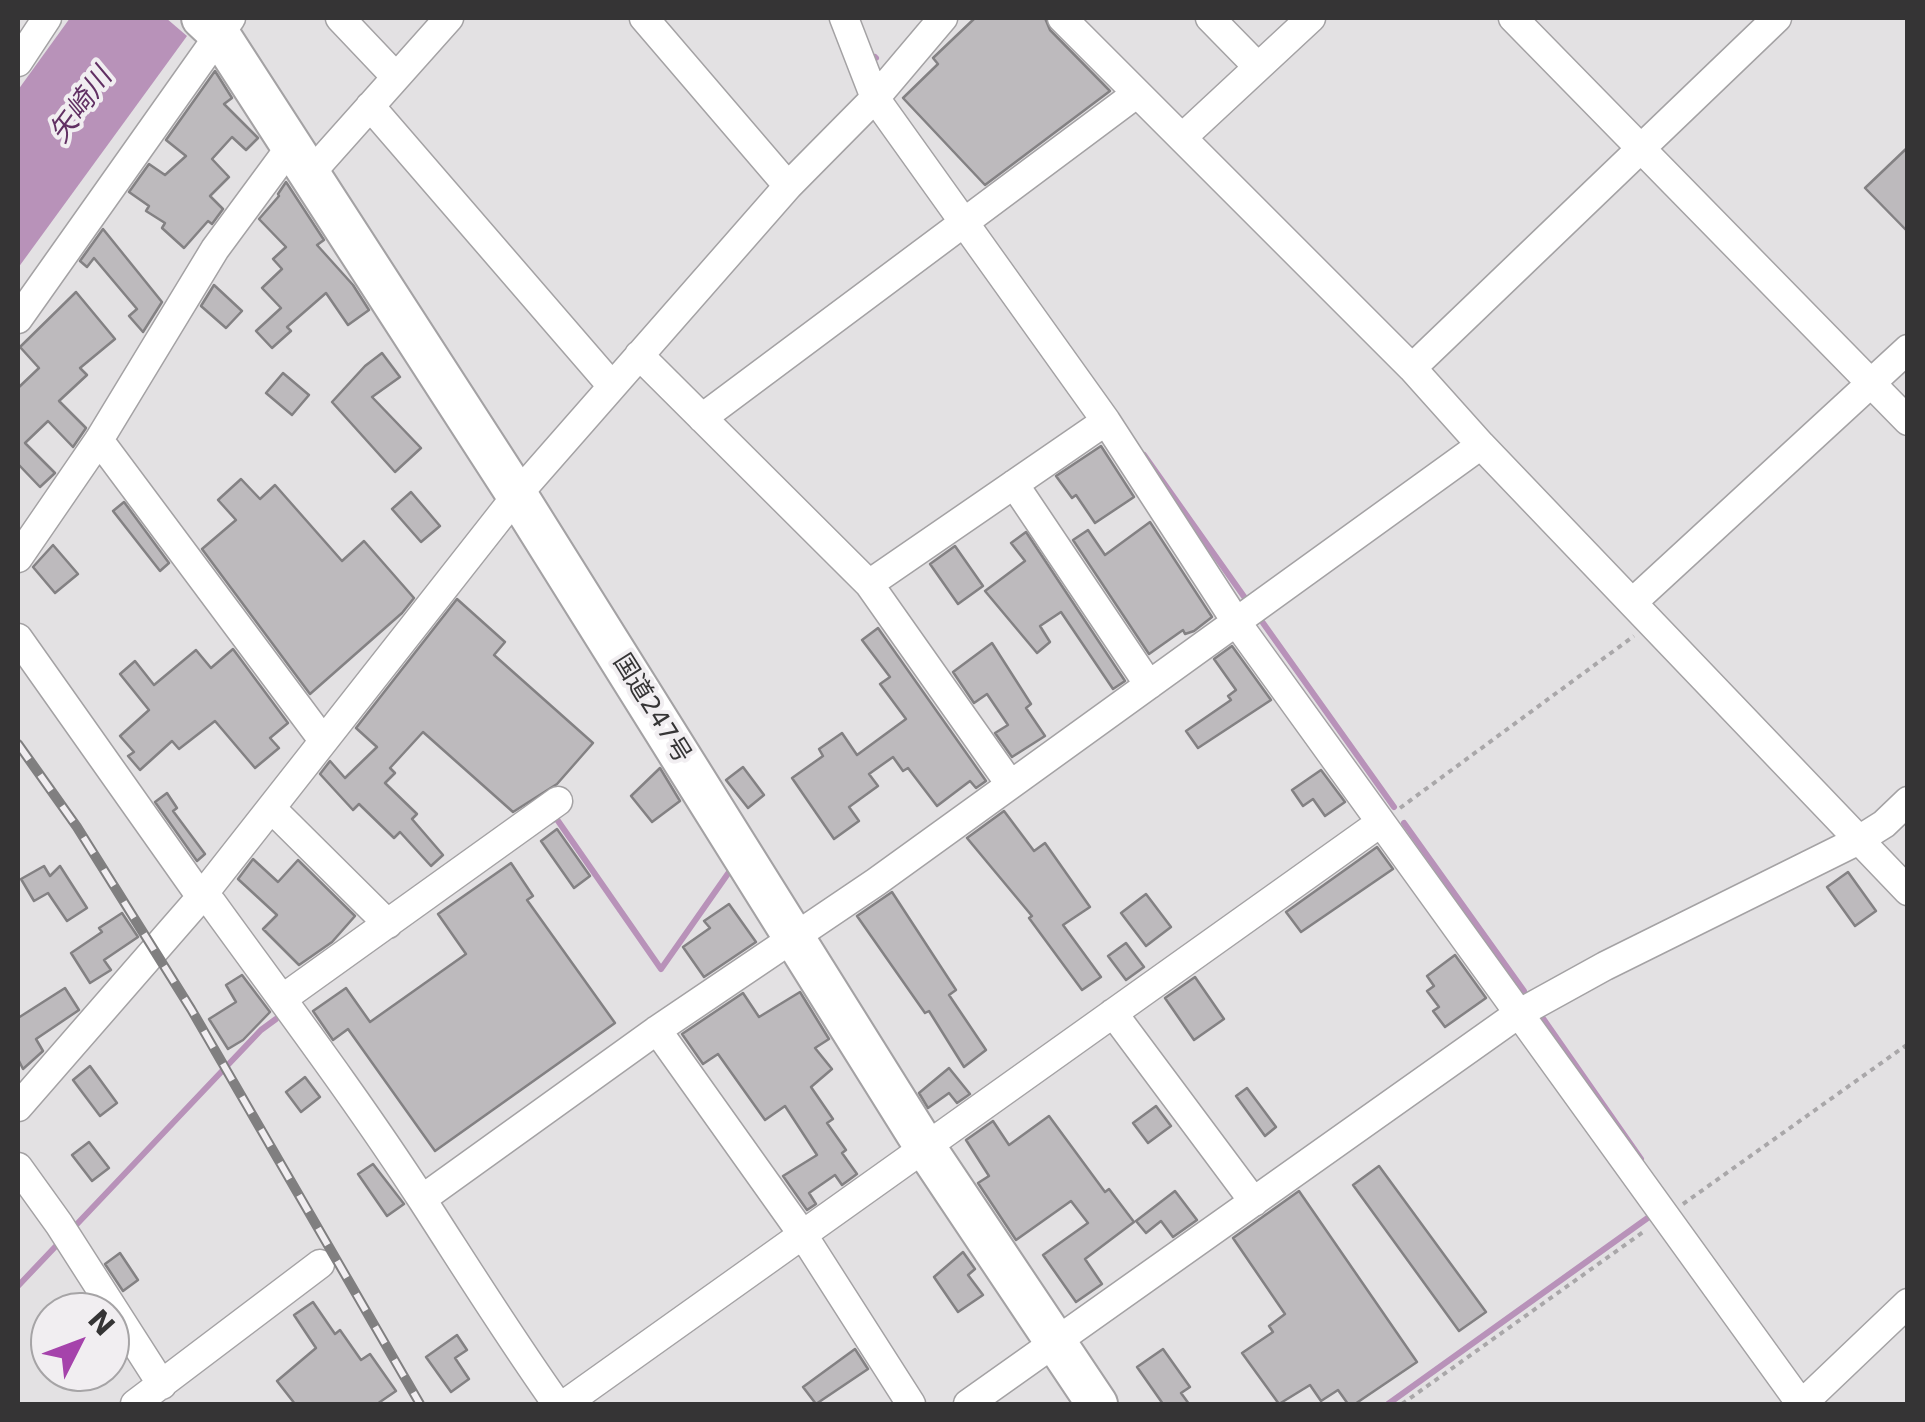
<!DOCTYPE html>
<meta charset="utf-8">
<style>
body{margin:0}
#map{position:relative;width:1925px;height:1422px;overflow:hidden;background:#e3e1e3;font-family:"DejaVu Sans",sans-serif}
canvas{display:block}
.frame{position:absolute;inset:0;border:20px solid #353435;pointer-events:none}
.north{position:absolute;left:30px;top:1292px;width:100px;height:100px;box-sizing:border-box;background:#f1eef1;border:2px solid #a6a4a6;border-radius:50%;rotate:48deg;font-size:28px;font-weight:700;line-height:40px;text-align:center;color:#353435}
.north::after{content:'';display:block;margin:auto;width:35px;height:45px;background:#a543ab;clip-path:polygon(50% 0,100% 100%,50% 72%,0 100%)}
</style>
<div id="map">
<canvas width="1925" height="1422"></canvas>
<div class="frame"></div>
<div class="north">N</div>
</div>
<script>
const context = document.querySelector('canvas').getContext('2d');
context.lineJoin = 'round';
function paint(path, color) { context.fillStyle = color; context.fill(path, 'evenodd'); }
function trace(path, color, width, dash) { context.strokeStyle = color; context.lineWidth = width; context.lineCap = dash ? 'butt' : 'round'; context.setLineDash(dash || []); context.stroke(path); }
function label(font, color, halo, rows, align = 'center') {
  context.font = font + ' "DejaVu Sans","Noto Sans JP",sans-serif'; context.lineWidth = 8; context.setLineDash([]); context.textBaseline = 'middle'; context.strokeStyle = halo; context.fillStyle = color; for (const [text, x, y, turn = 0] of rows) {
    context.save(); context.translate(x, y); context.rotate((+turn || 0) * Math.PI / 180); context.textAlign = isNaN(turn) ? turn : align; if (halo) context.strokeText(text, 0, 0); context.fillText(text, 0, 0); context.restore();
  }
}
paint(new Path2D(`
 M70,18H166L187,36L18,268V90Z`), '#b892b9');
trace(new Path2D(`
 M875,57L876,58
 M1144,455L1245,598
 M1263,623L1394,807
 M550,822L556,818L661,969L734,865
 M1404,823L1524,991
 M1542,1017L1641,1159
 M77,1224L261,1030L276,1019
 M18,1286L55,1247
 M1388,1404L1649,1217`), '#b892b9', 6);
const building = new Path2D(`
 M975,18H1045L1050,30L1110,91L985,185L903,98L938,64L933,58Z
 M215,71L232,98L224,104L258,138L246,150L232,137L212,159L229,177L210,196L223,209L212,224L208,221L184,248L162,228L165,223L146,211L149,206L129,192L149,164L165,175L186,156L166,140Z
 M1908,147V232L1865,188Z
 M286,182L324,240L317,245L353,285L369,310L348,325L326,293L287,327L291,331L272,348L256,331L281,308L262,288L282,269L273,259L286,247L259,219L279,196L278,194Z
 M103,229L162,302L143,332L129,316L137,309L94,258L87,267L80,261Z
 M214,285L242,311L226,328L201,306Z
 M76,292L115,339L80,368L87,375L59,401L86,428L73,447L48,421L25,443L55,473L40,487L18,464V388L39,368L20,347Z
 M382,353L400,377L372,397L421,448L395,472L332,402L365,366Z
 M283,373L309,395L292,415L266,393Z
 M1101,446L1134,497L1095,523L1076,495L1072,498L1056,476Z
 M241,479L260,499L275,485L342,561L364,541L414,598L402,613L310,694L202,549L236,520L218,500Z
 M411,492L440,526L421,542L392,509Z
 M124,502L169,563L160,571L113,511Z
 M1150,522L1212,617L1194,631L1185,634L1183,630L1149,654L1073,540L1088,530L1105,555Z
 M1026,532L1125,681L1113,689L1061,612L1040,626L1050,642L1037,653L985,591L1025,561L1011,543Z
 M53,545L78,574L55,593L33,567Z
 M955,546L983,586L958,604L930,564Z
 M457,599L505,642L494,655L593,743L557,784L513,812L423,732L390,768L395,773L385,783L417,814L412,819L443,855L431,866L400,832L394,838L359,804L353,810L320,774L330,761L345,778L377,747L356,728Z
 M878,628L986,781L976,788L970,781L937,806L908,768L903,771L893,757L869,774L878,786L849,807L859,821L834,839L792,778L823,756L819,749L842,733L857,755L906,719L880,684L890,677L862,640Z
 M992,643L1031,704L1026,708L1045,736L1012,757L995,733L1008,725L987,694L974,703L953,672Z
 M1232,646L1271,700L1198,748L1186,731L1231,700L1228,696L1236,690L1214,659Z
 M233,649L288,723L270,738L279,748L255,768L215,721L179,749L172,741L140,770L128,756L134,752L120,736L149,710L120,674L135,661L154,685L196,650L211,668Z
 M743,767L764,795L748,808L726,780Z
 M660,768L680,801L652,822L631,796Z
 M1321,770L1345,802L1325,816L1313,799L1303,806L1292,790Z
 M167,793L177,808L173,811L205,854L197,861L155,802Z
 M1004,811L1034,851L1045,843L1090,907L1063,925L1101,977L1082,990L1029,918L1032,916L967,838Z
 M557,829L590,876L574,888L541,841Z
 M1377,847L1393,869L1301,932L1286,912Z
 M253,859L278,882L298,860L355,916L332,942L299,965L263,929L277,915L238,879Z
 M511,863L533,896L527,900L615,1023L435,1151L348,1029L333,1040L313,1011L346,988L370,1022L466,954L438,914Z
 M44,866L50,876L60,866L87,908L67,921L48,893L34,901L21,879Z
 M1848,872L1876,911L1855,926L1827,887Z
 M892,892L956,990L949,995L986,1050L964,1067L929,1011L925,1013L857,916Z
 M1146,894L1171,927L1146,946L1121,913Z
 M729,904L756,942L704,977L683,947L710,928L704,921Z
 M122,913L138,937L104,960L111,970L90,983L71,953L102,932L99,928Z
 M1126,943L1144,967L1126,980L1108,956Z
 M1455,955L1486,998L1445,1027L1433,1011L1439,1007L1427,991L1434,986L1427,976Z
 M242,975L270,1012L243,1040L228,1049L209,1019L236,1002L226,985Z
 M1195,977L1224,1019L1194,1040L1165,998Z
 M65,988L79,1010L36,1039L43,1051L23,1069L18,1059V1018Z
 M800,992L829,1039L815,1048L832,1069L811,1087L833,1119L827,1123L846,1150L842,1153L857,1174L842,1185L835,1175L809,1193L816,1204L807,1210L783,1176L817,1155L785,1106L765,1120L718,1054L703,1064L682,1034L743,993L759,1017Z
 M90,1066L117,1103L100,1116L73,1080Z
 M949,1068L970,1094L957,1103L949,1093L928,1108L919,1093Z
 M305,1077L320,1097L301,1112L286,1092Z
 M1247,1088L1276,1127L1265,1136L1236,1096Z
 M1156,1106L1171,1126L1148,1143L1133,1123Z
 M1049,1116L1105,1192L1109,1189L1134,1222L1085,1259L1102,1284L1076,1302L1043,1255L1088,1223L1071,1201L1016,1240L978,1183L989,1176L966,1140L993,1121L1009,1145Z
 M89,1142L109,1168L92,1181L72,1155Z
 M373,1164L404,1204L387,1216L358,1174Z
 M1379,1166L1486,1312L1459,1331L1353,1185Z
 M1175,1191L1197,1220L1173,1237L1161,1221L1146,1233L1136,1221Z
 M1299,1191L1417,1362L1355,1404H1348L1338,1390L1321,1401L1310,1385L1279,1404L1242,1353L1273,1332L1269,1326L1285,1314L1233,1238Z
 M963,1252L975,1269L968,1275L983,1295L958,1312L934,1277Z
 M120,1253L138,1280L123,1291L105,1264Z
 M313,1302L335,1334L340,1330L361,1360L370,1354L396,1391L377,1404H295L277,1381L316,1348L294,1315Z
 M457,1335L467,1350L455,1358L469,1379L451,1392L426,1357Z
 M855,1349L868,1369L816,1404L803,1387Z
 M1163,1349L1190,1387L1181,1393L1189,1404H1163L1137,1367Z`);
paint(building, '#bdbabd');
trace(building, '#838183', 2.5);
const minor = new Path2D(`
 M340,18L396,77
 M644,18L788,186
 M844,18L875,98L1106,421L1237,623L1801,1404
 M1062,18L1412,368L1481,445L1908,891
 M1210,18L1258,67
 M1513,18L1908,421
 M18,62L47,18
 M370,106L612,386
 M1184,136L1311,18
 M309,175L449,18
 M18,319L231,18
 M639,355L869,584L1010,784
 M1412,368L1777,18
 M702,418L1136,94
 M99,440L322,739
 M1014,484L1149,685
 M18,558L99,440L215,249L291,146
 M869,584L1106,421
 M1633,602L1908,349
 M18,638L201,897L212,903C283,1001 357,1099 423,1201C467,1269 510,1338 557,1404
 M272,809L388,924
 M282,999L558,801
 M1113,1013L1254,1202
 M657,1030L803,1235L911,1404
 M18,1107L201,897L517,495L788,186L877,96L943,18
 M18,1167L59,1224L162,1385
 M422,1199L657,1030L876,882L1481,445
 M135,1404L320,1264
 M565,1404L1380,823
 M968,1404L1518,1014L1605,966L1857,841L1884,824L1908,801
 M1802,1404L1908,1303`);
const highway = new Path2D(`
 M202,18L219,34L517,495L925,1147L1097,1404`);
trace(minor, '#a4a2a4', 31);
trace(highway, '#a4a2a4', 44);
trace(new Path2D(`
 M1400,808L1634,636
 M1683,1204L1908,1044
 M1402,1404L1646,1230`), '#a9a7a9', 4, [5, 5]);
trace(minor, '#fff', 28);
trace(highway, '#fff', 40);
const rail = new Path2D(`
 M18,744L77,827L191,1009L420,1404`);
trace(rail, '#807f80', 10);
trace(rail, '#f1eef1', 6, [19]);
label('25px', '#353435', '#f1eef1', [
 ["国道247号",651,709,58]
]);
label('italic 28px', '#613063', '#f1eef1', [
 ["矢崎川",82,106,-54]
]);
</script>
